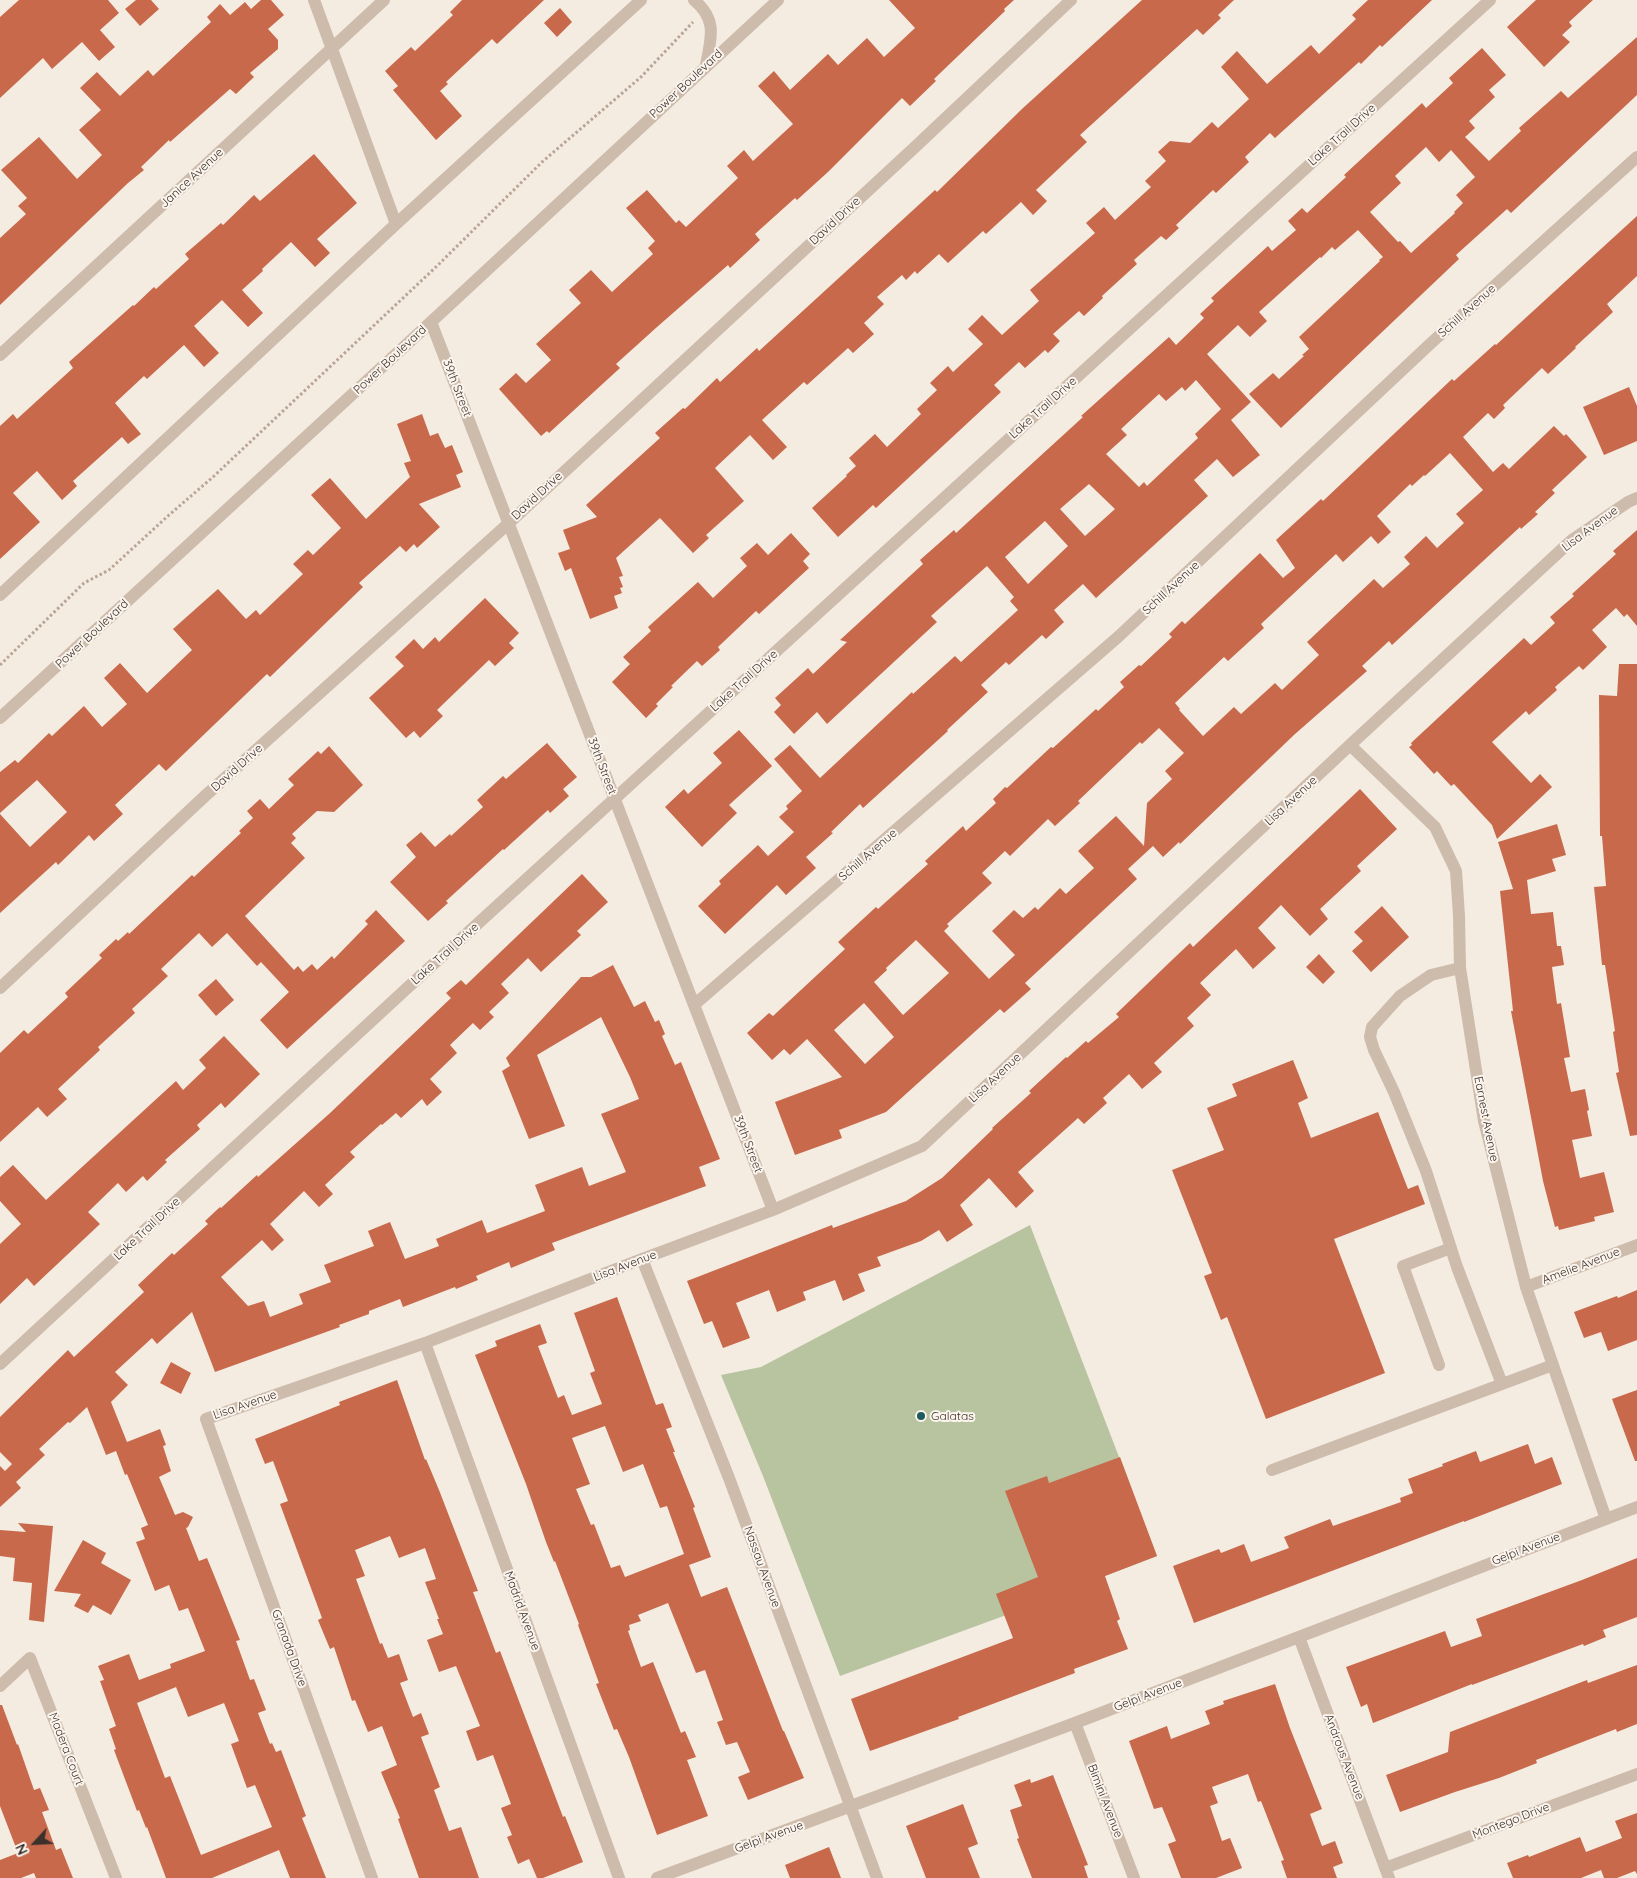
<!DOCTYPE html>
<style>
body{margin:0}
#map{position:relative;width:1637px;height:1878px;overflow:hidden;background:#f4ebe1;font-family:Quicksand,sans-serif}
canvas{display:block}
.north{position:absolute;left:10px;top:1818px;width:50px;height:50px;-webkit-text-stroke:4px #fbf5ee;paint-order:stroke;rotate:245deg;font-size:14px;font-weight:700;line-height:20px;text-align:center;color:#3b302b}
.north::after{content:'';display:block;margin:auto;width:18px;height:22px;background:#3b302b;clip-path:polygon(50% 0,100% 100%,50% 72%,0 100%)}
</style>
<div id="map">
<canvas width="1637" height="1878"></canvas>
<div class="north">N</div>
</div>
<script>
const context = document.querySelector('canvas').getContext('2d');
context.lineJoin = 'round';
function paint(path, color) { context.fillStyle = color; context.fill(path, 'evenodd'); }
function trace(path, color, width, dash) { context.strokeStyle = color; context.lineWidth = width; context.lineCap = dash ? 'butt' : 'round'; context.setLineDash(dash || []); context.stroke(path); }
function label(font, color, halo, rows, align = 'center') {
  context.font = font + ' Quicksand,sans-serif'; context.lineWidth = 4; context.setLineDash([]); context.textBaseline = 'middle'; context.strokeStyle = halo; context.fillStyle = color; for (const [text, x, y, turn = 0] of rows) {
    context.save(); context.translate(x, y); context.rotate((+turn || 0) * Math.PI / 180); context.textAlign = isNaN(turn) ? turn : align; if (halo) context.strokeText(text, 0, 0); context.fillText(text, 0, 0); context.restore();
  }
}
paint(new Path2D(`
 M1030,1225L1157,1556L1058,1594V1596L840,1676L763,1476L721,1375L761,1367Z`), '#b8c4a0');
paint(new Path2D(`
 M19,0H108L119,13L100,30L115,47L99,61L82,42L52,69L43,58L0,98V17Z
 M136,0H151L159,9L140,26L125,9Z
 M261,0H271L284,15L268,29L278,40V49L250,73L254,77L236,94L230,89L170,142L169,140L141,167L144,170L128,183L0,305V238L26,214L18,206L27,198L1,170L39,137L77,179L102,155L79,130L101,110L80,88L97,72L120,96L148,70L153,76L211,22L207,17L220,4L230,15L245,2L251,9Z
 M462,0H544L497,44L492,39L446,82L448,84L440,91L462,116L436,140L393,90L398,86L385,71L411,47L415,51L453,15L450,12Z
 M889,0H1014L1004,9L1005,11L934,79L936,81L910,106L902,98L828,172L797,200L795,198L755,234L760,240L730,268L728,265L657,327L616,364L620,368L549,433L547,431L541,436L499,389L516,373L526,383L551,360L536,344L581,303L569,290L591,270L612,292L653,254L648,248L655,241L626,208L647,190L676,223L679,220L686,227L738,178L727,166L744,150L753,161L793,124L758,86L774,71L790,90L828,54L838,65L867,38L884,57L915,28Z
 M1142,0H1234L1218,15L1221,18L1203,35L1197,29L1080,135L1087,142L1036,190L1047,201L1033,215L1021,202L986,234L983,231L948,263L939,254L917,274L915,271L906,280L902,275L877,297L884,304L864,323L874,334L853,353L848,348L807,385L804,382L762,420L787,447L773,460L750,435L715,468L744,501L706,535L709,538L693,553L660,518L616,558L623,576L619,577L623,587L620,588L622,593L614,596L618,608L590,619L571,568L565,571L558,553L570,549L563,530L597,517L586,505L660,438L655,433L683,408L685,409L717,378L720,382L757,348L759,351L935,190L937,192L1023,108Z
 M1368,0H1432L1382,47L1380,45L1361,64L1359,62L1275,138L1270,133L1245,157L1249,162L1216,193L1213,190L1176,225L1179,228L1166,240L1161,236L1134,260L1137,264L1102,296L1103,298L1084,316L1079,311L1053,334L1060,341L1048,353L1045,350L1025,368L1019,362L994,385L1001,392L876,508L873,505L838,537L812,508L847,476L846,475L856,466L849,458L875,434L887,447L921,414L917,409L937,390L930,383L948,366L953,372L983,344L968,329L982,315L1002,335L1039,301L1030,290L1095,233L1086,223L1104,207L1115,220L1151,187L1145,181L1166,161L1158,152L1170,141L1190,143L1212,122L1218,128L1249,99L1221,67L1237,51L1267,84L1311,45L1319,54L1356,19L1352,15Z
 M1536,0H1593L1569,22L1572,26L1562,35L1570,42L1544,67L1507,27Z
 M560,8L572,22L557,37L544,23Z
 M1637,37V95L1511,213L1507,209L1456,255L1459,259L1281,428L1249,394L1273,373L1279,379L1304,356L1302,355L1309,349L1299,337L1380,261L1379,260L1383,257L1358,230L1335,250L1332,247L1321,258L1320,257L1259,312L1267,321L1250,337L1238,325L1207,354L1251,402L1231,420L1260,455L1233,477L1217,459L1194,480L1208,496L1096,598L1083,584L1054,610L1064,622L1046,639L1042,635L1009,665L1006,662L981,685L988,692L947,730L948,731L863,808L860,804L831,832L833,833L806,857L816,868L786,895L777,885L725,934L698,906L721,884L719,881L758,845L768,856L794,832L779,817L788,809L786,806L802,791L774,759L790,745L820,778L912,692L913,694L955,656L961,662L1018,610L1010,601L1014,597L987,566L931,616L937,622L827,724L817,712L794,734L774,712L781,705L775,698L808,668L813,674L847,642L840,640L923,564L920,560L954,530L956,533L1083,417L1081,416L1169,337L1176,345L1204,318L1200,314L1214,301L1211,298L1268,246L1272,251L1296,230L1288,221L1302,208L1307,213L1346,177L1344,175L1422,103L1426,108L1453,83L1449,78L1482,48L1506,75L1489,90L1495,97L1469,121L1475,128L1465,137L1489,161L1521,131L1519,128L1561,91L1568,98ZM1426,147L1439,162L1451,150L1475,177L1456,195L1463,203L1454,212L1455,213L1411,253L1400,241L1398,242L1370,212L1401,183L1395,176ZM1196,380L1221,409L1195,434L1198,438L1147,486L1144,482L1139,487L1106,454L1127,435L1121,429L1159,394L1166,401L1182,387L1185,391ZM1089,484L1115,509L1085,536L1060,509ZM1045,521L1068,546L1028,584L1005,557Z
 M314,154L357,203L317,239L330,253L315,267L291,242L262,269L263,271L242,290L263,313L248,327L222,300L194,326L219,353L204,367L184,345L147,379L144,376L115,403L141,434L128,444L122,437L73,481L77,486L62,500L37,471L13,493L40,522L0,559V426L13,414L17,419L73,368L69,362L133,305L134,306L154,287L156,289L189,259L185,254L221,223L223,225L254,195L260,201Z
 M1637,216V276L1607,304L1613,312L1575,347L1576,348L1548,374L1542,368L1503,405L1505,408L1494,419L1488,413L1463,437L1493,472L1503,463L1509,469L1554,426L1564,436L1566,434L1587,457L1552,490L1555,493L1535,512L1538,514L1521,529L1520,527L1392,645L1389,641L1362,666L1367,671L1295,734L1180,844L1179,842L1163,857L1153,846L1128,869L1137,879L1025,983L1031,989L1004,1013L1000,1009L886,1112L839,1130L842,1138L795,1155L775,1102L842,1077L807,1039L790,1055L784,1049L772,1060L747,1033L769,1013L773,1016L845,949L838,942L876,907L878,909L928,864L925,861L963,826L966,831L996,803L993,799L1005,787L1007,788L1051,747L1053,748L1096,709L1098,711L1124,687L1120,682L1139,665L1141,666L1172,637L1169,634L1182,621L1185,624L1260,553L1283,578L1295,568L1276,540L1321,499L1323,501L1452,379L1454,381L1495,344L1496,345ZM1450,453L1483,490L1456,514L1464,523L1437,548L1426,536L1404,557L1410,564L1383,588L1374,579L1307,642L1319,655L1282,690L1275,683L1241,714L1234,707L1203,736L1179,710L1180,709L1175,703L1224,657L1228,661L1264,628L1261,624L1336,554L1343,562L1371,536L1378,544L1391,532L1377,516L1410,484L1412,486L1424,475L1425,476ZM1159,728L1184,753L1165,771L1172,779L1147,803L1144,846L1116,816L1078,851L1094,868L1066,894L1060,888L1038,910L1035,907L1023,918L1014,910L992,931L1015,955L989,979L944,931L949,926L947,924L992,883L982,873L1005,851L1010,856L1048,819L1055,826L1080,803L1078,801L1140,742L1142,744ZM916,940L949,973L903,1015L874,982L887,970L886,968ZM864,1003L894,1037L865,1064L834,1030Z
 M1629,387L1637,406V441L1604,455L1583,407Z
 M422,414L430,436L438,433L445,448L452,445L463,472L456,475L461,487L419,504L440,527L417,548L414,544L406,552L400,546L359,583L363,587L270,677L267,674L166,771L159,764L115,805L123,814L94,841L89,835L58,865L56,862L0,913V814L30,847L67,812L37,780L0,813V772L15,760L18,763L49,733L52,736L84,706L102,727L127,704L104,678L120,663L147,693L192,650L173,629L218,589L246,619L256,610L260,615L303,574L293,564L308,550L313,555L341,528L311,495L330,478L366,519L410,477L404,463L411,461L397,424Z
 M1637,530V626L1627,614L1624,617L1616,608L1592,630L1607,647L1583,670L1579,666L1555,687L1557,690L1529,715L1526,711L1492,742L1531,783L1540,774L1552,787L1497,839L1492,825L1454,784L1451,786L1437,771L1434,774L1409,747L1412,745L1411,743L1524,638L1531,645L1555,623L1550,617L1574,596L1572,594L1616,554L1613,551Z
 M791,533L810,554L803,561L809,568L759,614L756,611L718,647L720,650L702,666L697,661L671,686L673,687L656,704L658,706L646,718L612,682L630,664L623,657L651,631L648,627L698,582L713,598L747,566L740,558L757,543L768,555Z
 M485,598L519,633L509,643L514,648L495,666L489,660L437,710L443,716L420,738L414,731L406,738L369,698L404,666L395,657L414,639L423,649L435,637L439,642Z
 M1619,664H1637V1135L1630,1136L1616,1073L1619,1072L1613,1032L1615,1031L1605,965H1602L1594,887L1606,886L1602,836H1600L1599,695L1617,696Z
 M739,730L772,766L729,805L737,813L702,847L665,807L684,789L688,794L722,763L713,753Z
 M547,743L577,777L563,789L569,796L550,813L548,810L504,850L503,849L446,901L448,903L428,921L390,882L416,857L406,845L421,832L435,847L450,834L451,836L483,807L477,800L503,776L506,779Z
 M329,746L363,785L334,812L317,811L292,834L296,838L291,843L305,858L245,916L294,970L298,966L303,972L312,964L317,970L332,956L334,959L368,924L365,921L376,910L405,941L287,1049L260,1020L289,992L261,962L257,966L227,933L212,947L199,933L161,969L168,976L132,1009L135,1013L98,1047L100,1050L58,1089L67,1099L47,1117L38,1107L0,1142V1053L24,1030L28,1034L68,997L65,993L102,958L99,955L116,939L118,941L128,932L129,934L192,875L194,877L241,833L239,831L253,818L247,811L260,799L269,809L294,785L288,779L318,751L321,754Z
 M1360,789L1397,829L1357,866L1361,871L1320,909L1328,919L1310,936L1281,905L1258,928L1276,948L1253,969L1236,949L1200,983L1211,995L1187,1018L1194,1026L1154,1063L1162,1072L1142,1089L1129,1074L1103,1098L1107,1103L1084,1124L1078,1118L1018,1172L1034,1191L1016,1208L989,1178L960,1205L973,1225L947,1242L939,1230L921,1241L877,1257L881,1266L858,1274L865,1291L843,1301L835,1280L803,1292L806,1300L777,1312L769,1290L736,1303L750,1338L723,1348L712,1321L704,1324L687,1281L832,1225L833,1228L906,1201L942,1178L993,1129L992,1128L1031,1093L1029,1091L1066,1057L1067,1058L1086,1041L1088,1043L1119,1017L1116,1014L1171,961L1190,943L1193,947Z
 M1557,824L1566,855L1552,859L1556,871L1527,880L1531,914L1553,912L1557,946H1561L1564,965L1552,967L1557,1004L1561,1003L1570,1057L1564,1058L1571,1092L1585,1089L1589,1110L1587,1111L1592,1136L1572,1140L1580,1178L1604,1172L1614,1212L1594,1217L1595,1221L1559,1230L1558,1226L1555,1227L1543,1181L1511,1011H1513L1500,891L1513,889L1498,842Z
 M582,874L608,902L577,931L581,935L541,972L528,958L501,984L509,993L489,1012L494,1017L480,1030L473,1023L450,1045L457,1053L430,1079L442,1092L427,1106L422,1099L401,1118L396,1113L382,1125L381,1124L350,1152L355,1157L325,1185L333,1194L319,1207L304,1191L270,1224L284,1240L272,1251L262,1240L221,1277L248,1306L264,1301L270,1317L303,1304L299,1294L331,1282L324,1265L374,1246L368,1231L390,1222L405,1259L439,1246L436,1239L482,1220L487,1233L545,1211L535,1185L582,1167L589,1186L626,1172L601,1114L639,1099L630,1077L601,1017L537,1055L565,1126L529,1139L502,1071L510,1066L506,1058L581,977H591L613,965L634,1007L645,1001L655,1022L659,1020L665,1034L662,1036L675,1065L681,1062L720,1159L699,1167L706,1186L552,1243L555,1250L511,1268L509,1262L476,1276L478,1280L456,1289L455,1287L403,1307L400,1299L369,1311V1314L339,1325L340,1327L215,1372L192,1312L157,1344L152,1338L115,1372L128,1385L111,1402L127,1442L160,1429L166,1445L163,1446L171,1471L159,1477L175,1515L183,1512L193,1517L188,1527L186,1528L199,1561L207,1558L216,1580L240,1640L236,1641L250,1680L254,1679L266,1710L258,1713L270,1744L272,1743L276,1752L281,1750L306,1816L302,1818L326,1878H290L279,1850L212,1878H166L147,1827L146,1828L139,1810L137,1811L114,1750L116,1749L109,1729L116,1726L100,1681L104,1680L98,1666L129,1654L139,1680L171,1668L170,1664L205,1651L188,1608L179,1611L169,1585L155,1591L136,1542L145,1539L141,1528L148,1525L127,1474L125,1475L116,1451L106,1455L87,1407L70,1423L68,1422L39,1449L45,1455L16,1482L21,1488L0,1507V1466L5,1471L12,1464L0,1452V1417L68,1350L74,1357L144,1292L138,1285L172,1253L174,1255L208,1224L205,1221L220,1207L221,1208L257,1175L258,1177L329,1114L451,998L446,993L461,980L466,985ZM176,1687L188,1717L224,1703L239,1741L231,1744L247,1788L255,1785L272,1827L201,1855L170,1776L165,1778L137,1703Z
 M1382,906L1409,937L1371,972L1352,951L1363,941L1354,932Z
 M1319,954L1335,972L1323,984L1306,967Z
 M216,979L234,1000L216,1016L198,995Z
 M224,1036L260,1074L225,1108L221,1103L197,1125L200,1129L165,1160L167,1162L147,1181L143,1176L126,1192L118,1183L88,1212L100,1224L34,1286L27,1278L0,1304V1244L21,1224L0,1201V1177L13,1165L46,1200L176,1081L183,1090L206,1068L199,1060Z
 M1293,1060L1308,1098L1298,1103L1311,1138L1378,1112L1408,1189L1418,1185L1425,1204L1334,1239L1385,1373L1266,1419L1227,1317L1221,1320L1204,1276L1212,1273L1172,1170L1224,1150L1207,1108L1237,1096L1232,1084Z
 M1637,1290V1340L1608,1351L1601,1332L1584,1338L1574,1312L1617,1296L1618,1298Z
 M617,1297L656,1405L663,1403L672,1427L666,1429L675,1452H673L695,1507L693,1508L711,1557L689,1565L701,1597L727,1587L783,1731H784L804,1778L748,1800L738,1777L750,1772L737,1742L726,1745L717,1722L723,1720L705,1670L696,1673L668,1603L638,1615L641,1621L629,1625L630,1630L628,1631L641,1667L653,1662L681,1733L685,1731L696,1757L687,1760L708,1816L657,1835L629,1757L617,1729L614,1730L596,1684L599,1683L578,1625L579,1624L555,1561L554,1562L546,1542L526,1484L475,1355L497,1346L495,1341L540,1324L547,1343L538,1346L558,1398L564,1395L572,1415L602,1404L590,1373L595,1371L574,1313ZM605,1426L623,1472L643,1464L660,1508L667,1506L684,1554L625,1577L620,1565L611,1568L594,1524L591,1525L576,1489L590,1484L572,1438Z
 M171,1362L191,1373L181,1394L160,1383Z
 M397,1380L425,1460L426,1459L439,1490L478,1591L473,1592L496,1653L500,1651L563,1817L565,1816L583,1862L543,1878H537L529,1859L518,1864L507,1837L512,1835L501,1808L511,1804L493,1755L477,1761L466,1731L480,1726L456,1666L439,1672L427,1640L443,1634L437,1619H439L425,1582L436,1579L425,1548L399,1558L390,1536L355,1550L365,1576L356,1579L380,1644L382,1643L388,1658L399,1654L408,1680L400,1683L413,1717L421,1713L429,1734L421,1737L440,1787L434,1790L449,1831L461,1827L479,1878H419L398,1819L400,1818L381,1772L397,1765L382,1726L368,1732L355,1700L352,1701L334,1647L330,1649L318,1620L322,1618L280,1504L288,1501L273,1461L265,1464L255,1439L340,1405L339,1402Z
 M1637,1390V1461H1635L1612,1399Z
 M1528,1444L1535,1464L1552,1457L1562,1484L1464,1522V1521L1194,1623L1173,1566L1219,1549L1221,1553L1244,1544L1251,1562L1289,1548L1284,1537L1330,1519L1333,1526L1401,1502L1400,1498L1413,1493L1408,1479L1443,1466L1442,1464L1476,1451L1480,1462Z
 M1120,1457L1157,1556L1105,1576L1120,1619L1117,1621L1128,1649L1074,1669L1075,1673L958,1717L959,1719L870,1751L851,1699L1013,1638L996,1594L1038,1577L1005,1491L1047,1476L1049,1483Z
 M18,1523L53,1526L44,1622L29,1620L32,1583L13,1581L15,1558L0,1556V1530L26,1532Z
 M83,1540L106,1553L101,1563L131,1580L111,1615L93,1605L88,1613L74,1606L81,1594L54,1591Z
 M1637,1558V1617L1603,1630L1606,1637L1584,1646L1583,1644L1472,1685V1684L1373,1723L1367,1704L1361,1707L1346,1667L1445,1631L1451,1647L1482,1636L1476,1619L1582,1580Z
 M1637,1665V1724L1617,1732L1616,1729L1536,1760L1537,1763L1499,1778L1455,1792L1400,1812L1386,1775L1448,1752L1450,1732L1587,1680L1588,1683Z
 M1275,1684L1290,1728L1322,1809L1310,1814L1322,1846L1335,1841L1343,1863L1333,1867L1337,1878H1287L1281,1861L1284,1860L1261,1801L1258,1802L1248,1774L1212,1787L1218,1803L1210,1806L1222,1841L1230,1838L1242,1868L1216,1878H1181L1168,1844L1176,1841L1162,1807L1154,1809L1129,1741L1167,1726L1171,1739L1210,1724L1205,1711L1224,1704L1223,1701Z
 M0,1705H2L17,1745L18,1744L34,1790L40,1788L49,1810L42,1812L56,1850L61,1848L73,1878H36L34,1873L21,1878H0V1860L18,1853L0,1806Z
 M1053,1775L1088,1865L1084,1866L1088,1878H1032L1017,1839L1019,1838L1010,1810L1022,1806L1014,1785L1030,1779L1031,1783Z
 M963,1804L978,1844L968,1848L980,1878H926L906,1826Z
 M1637,1813V1874L1635,1871L1617,1878H1604L1601,1870L1581,1878H1513L1507,1863L1528,1855L1529,1857L1580,1837L1586,1852L1622,1838L1615,1821Z
 M829,1847L841,1878H790L785,1865Z`), '#c8694b');
trace(new Path2D(`
 M0,665L84,583L109,570L169,515L213,477L437,266L542,162L641,77L693,22`), '#b9a596', 3, [2.5, 2.5]);
trace(new Path2D(`
 M314,0L396,224
 M694,0C718,20 711,38 706,65
 M431,322L773,1210
 M0,355L384,0
 M0,595L396,224L641,0
 M0,718L431,322L778,0
 M1350,745L1435,827L1456,871L1459,916L1460,968L1484,1121L1526,1287L1606,1519
 M1460,968L1431,975L1400,996L1372,1027L1370,1037L1374,1050L1394,1092L1426,1171L1457,1267L1502,1384
 M0,988L205,796L509,523L914,148L1071,0
 M694,1005L1118,637L1430,344L1637,157
 M642,1259L729,1478L877,1878
 M1526,1287L1637,1245
 M425,1343L619,1878
 M0,1364L405,990L1490,0
 M1439,1365L1403,1266L1451,1248
 M1272,1470L1553,1365
 M1299,1637L1389,1878
 M0,1686L30,1658L116,1878
 M1075,1723L1134,1878
 M1385,1868L1637,1774
 M372,1878L206,1419L425,1343L642,1259L773,1210L922,1146L1350,745L1572,540L1628,502L1637,498
 M657,1878L1075,1723L1637,1507`), '#cdbbac', 12);
for (const [x, y, r, color] of [
 [921,1416,5,"#1f5a5e"]
]) { const dot = new Path2D(); dot.arc(x, y, r, 0, 2 * Math.PI); context.fillStyle = color; context.fill(dot); trace(dot, '#fbf5ee', 2); }
label('12px', '#3b302b', '#fbf5ee', [
 ["Power Boulevard",686,84,-43],
 ["Lake Trail Drive",1342,135,-42],
 ["Janice Avenue",192,178,-43],
 ["David Drive",835,221,-43],
 ["Schill Avenue",1467,311,-42],
 ["Power Boulevard",390,360,-43],
 ["39th Street",457,388,69],
 ["Lake Trail Drive",1043,408,-42],
 ["David Drive",537,496,-43],
 ["Lisa Avenue",1590,529,-37],
 ["Schill Avenue",1171,588,-43],
 ["Power Boulevard",92,634,-43],
 ["Lake Trail Drive",744,681,-42],
 ["39th Street",602,766,69],
 ["David Drive",237,768,-42],
 ["Lisa Avenue",1291,801,-43],
 ["Schill Avenue",868,855,-41],
 ["Lake Trail Drive",445,954,-42],
 ["Lisa Avenue",995,1078,-43],
 ["Earnest Avenue",1486,1119,79],
 ["39th Street",748,1144,69],
 ["Lake Trail Drive",147,1229,-43],
 ["Lisa Avenue",625,1266,-21],
 ["Amelie Avenue",1581,1266,-21],
 ["Lisa Avenue",245,1405,-19],
 ["Gelpi Avenue",1526,1549,-21],
 ["Nassau Avenue",762,1567,70],
 ["Madrid Avenue",522,1611,70],
 ["Granada Drive",289,1648,70],
 ["Gelpi Avenue",1148,1695,-21],
 ["Madera Court",66,1749,69],
 ["Androus Avenue",1344,1757,69],
 ["Bimini Avenue",1105,1801,69],
 ["Montego Drive",1511,1821,-21],
 ["Gelpi Avenue",769,1837,-20]
]);
label('12px', '#3b302b', '#fbf5ee', [
 ["Galatas",931,1416]
], 'left');
</script>
